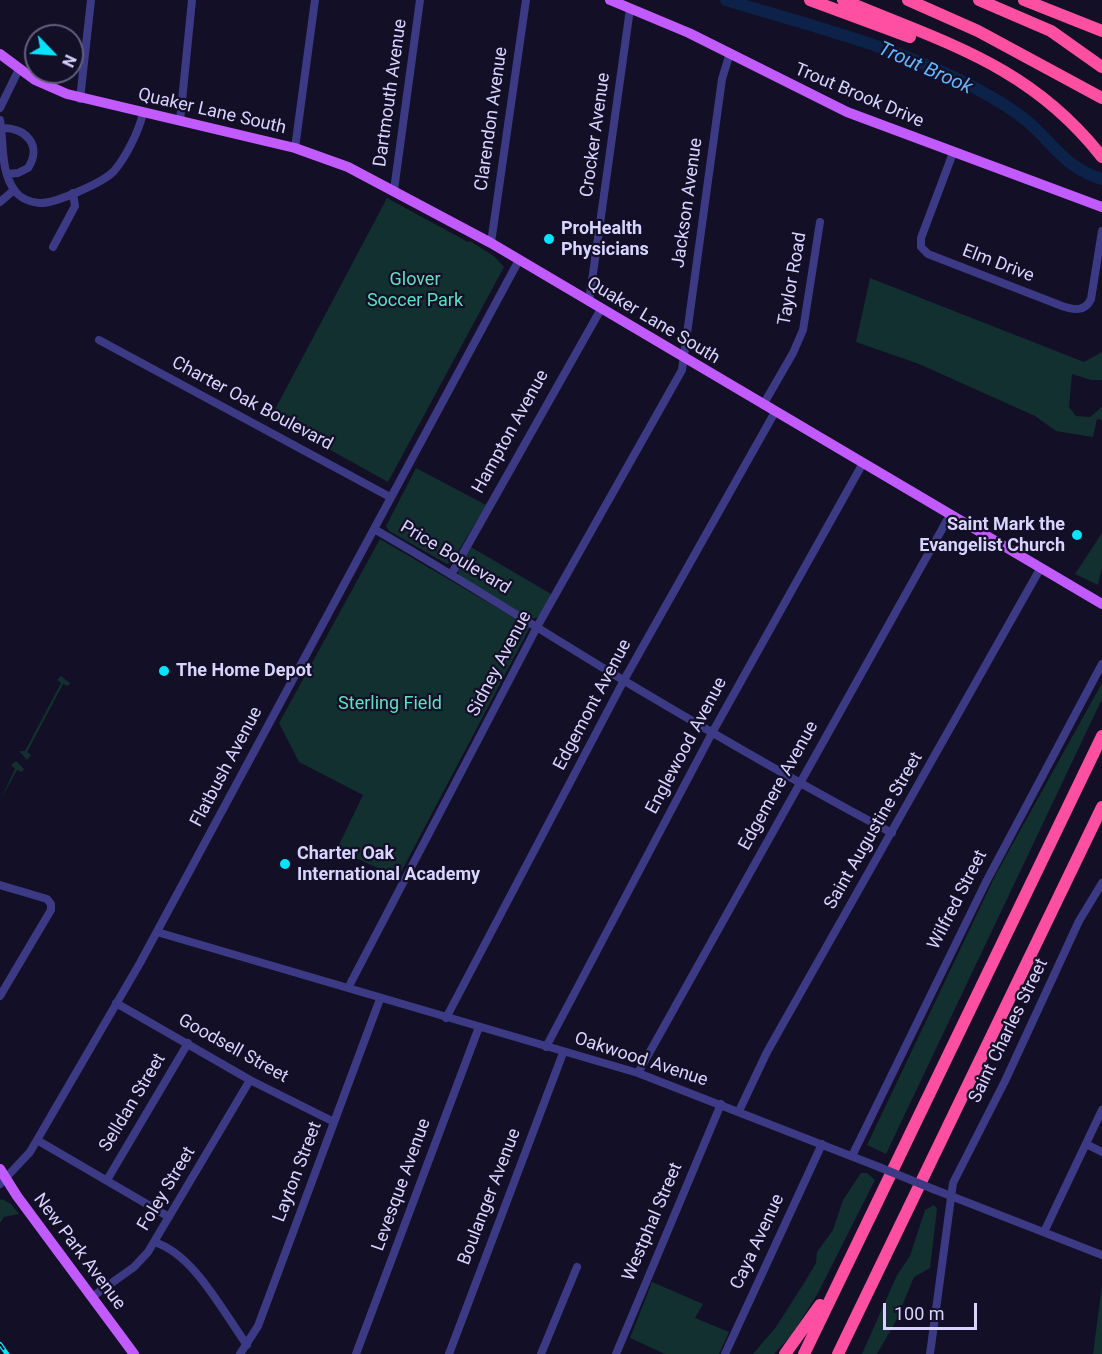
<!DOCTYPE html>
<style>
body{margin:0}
#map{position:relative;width:1102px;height:1354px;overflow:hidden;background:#130f26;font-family:Roboto,sans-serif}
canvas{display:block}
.north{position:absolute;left:24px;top:24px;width:60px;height:60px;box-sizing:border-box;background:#130f26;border:2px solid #625e7d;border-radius:50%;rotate:115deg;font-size:16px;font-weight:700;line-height:24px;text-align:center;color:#d9d4ff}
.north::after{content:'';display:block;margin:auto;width:21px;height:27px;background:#00e5ff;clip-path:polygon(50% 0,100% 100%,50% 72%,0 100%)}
.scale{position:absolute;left:883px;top:1303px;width:94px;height:27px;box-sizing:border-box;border:3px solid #d9d4ff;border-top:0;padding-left:8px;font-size:18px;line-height:21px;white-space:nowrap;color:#d9d4ff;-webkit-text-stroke:4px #130f26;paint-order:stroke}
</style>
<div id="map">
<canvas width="1102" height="1354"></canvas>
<div class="north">N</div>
<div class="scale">100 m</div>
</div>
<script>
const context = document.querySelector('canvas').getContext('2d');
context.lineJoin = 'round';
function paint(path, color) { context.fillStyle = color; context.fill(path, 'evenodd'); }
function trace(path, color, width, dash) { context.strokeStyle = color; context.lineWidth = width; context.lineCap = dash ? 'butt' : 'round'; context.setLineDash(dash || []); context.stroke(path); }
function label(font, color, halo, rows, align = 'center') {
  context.font = font + ' Roboto,sans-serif'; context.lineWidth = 4.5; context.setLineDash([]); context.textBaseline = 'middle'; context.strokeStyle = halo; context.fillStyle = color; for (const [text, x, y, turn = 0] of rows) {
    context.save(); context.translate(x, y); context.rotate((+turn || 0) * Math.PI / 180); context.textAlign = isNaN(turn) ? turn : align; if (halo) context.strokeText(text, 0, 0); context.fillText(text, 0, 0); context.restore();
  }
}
paint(new Path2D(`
 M387,198L468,242L470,241L495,257L504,267L388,482L271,417Z
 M870,278L1084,362L1102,352V380H1091L1072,374L1069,407L1076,416L1090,417L1102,407V420L1097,419L1093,437L1056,431L1035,416L919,364L856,342Z
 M416,468L486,505L452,562L447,564L389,531L386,526Z
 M1102,533V567L1098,585L1075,574Z
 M380,539L530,627L398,878L337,849L363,795L299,762L279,723Z
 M471,547L551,594L539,617L531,619L459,576L458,570Z
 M61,676L70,683L68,686L63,684L27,752L31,755L27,760L19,751H25L61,683L57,680Z
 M1102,683V699L886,1154L867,1145L996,874Z
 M16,761L24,769L22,772L17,770L0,801L15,769L11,765Z
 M861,1173H867L875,1180L818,1293L792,1335L774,1354H753L776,1327L806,1280L816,1263L817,1252L833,1230L843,1200Z
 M2,1199L11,1204L19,1214L4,1217L0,1223V1200Z
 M934,1205L937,1209L930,1268L914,1277L895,1323L877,1354H862L897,1275L910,1256L925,1210Z
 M652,1282L703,1304L695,1318L729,1332L719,1354H665L630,1338Z
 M1102,1285V1354H1093Z`), '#12302f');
trace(new Path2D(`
 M726,0C811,26 899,47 977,89C994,98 1012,109 1027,121C1054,144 1065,168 1102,179`), '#0c2248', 12);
trace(new Path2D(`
 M80,99L91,0
 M0,108L19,69
 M0,120C4,143 0,171 15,191C20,198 30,202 39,203C55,204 104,182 114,171C126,157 139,131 143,113
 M180,121L192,0
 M1,128C25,127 43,145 28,168L18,173L7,174
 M295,148L315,0
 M953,153L921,238V247L928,254L1062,306C1074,310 1085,312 1091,299L1102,231
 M394,190L420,0
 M0,202L14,190
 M491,243L526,0
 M53,247L75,206L73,193
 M589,302L630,9
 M99,340L390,497
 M763,405L793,353L803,330L820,222
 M374,529C458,577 540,630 623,680C712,733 801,785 892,833
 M452,573L601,309
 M0,885L47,899L51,904V910L0,996
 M157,932L638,1073L879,1167
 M348,988L537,627L682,370L722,79L730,53
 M116,1003L250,1080L334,1122
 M446,1018L624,680L775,412
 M546,1047L712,733L863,463
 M638,1073L950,515
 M739,1111L767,1052L1040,569
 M37,1140L169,1217
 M1086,1144L1102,1152
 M852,1156L986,882L1102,664
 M107,1180L188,1043
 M0,1184L30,1152L140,963L519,260
 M933,1189L1102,1255
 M1044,1232L1102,1110
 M154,1242C194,1254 223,1312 247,1345
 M92,1297L134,1267L148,1252L250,1080
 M240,1354L258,1326L380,999
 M356,1354L479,1027
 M449,1354L563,1053
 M541,1354L577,1267
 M616,1354L721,1104
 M725,1354L822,1144
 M930,1354L953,1183L1005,1081L1079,921L1102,883`), '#3d3a85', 8);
trace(new Path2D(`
 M610,0L689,33L847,112L1102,207
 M0,54L35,80L67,94L295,148L348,167L491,243L1102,604
 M0,1169L17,1196L134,1354`), '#c25bff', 10);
trace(new Path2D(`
 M810,0L910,37
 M843,0C945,43 1030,65 1102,157
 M908,0L978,31L1102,98
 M979,0L1051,31L1102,67
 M1024,0L1102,31
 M785,1354L820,1305
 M804,1354L1102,736
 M838,1354L1102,807`), '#ff4fa3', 12);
const rail = new Path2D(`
 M0,1344L7,1354`);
trace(rail, '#00e5ff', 4.5);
trace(rail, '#130f26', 2, [7]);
trace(new Path2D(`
 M879,1167L933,1189`), '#3d3a85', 8);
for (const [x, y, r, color] of [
 [549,239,6,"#00e5ff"],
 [1077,535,6,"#00e5ff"],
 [164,671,6,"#00e5ff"],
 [285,864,6,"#00e5ff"]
]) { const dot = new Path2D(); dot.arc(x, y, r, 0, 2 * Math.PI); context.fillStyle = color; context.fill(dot); trace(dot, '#130f26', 2); }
label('18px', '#d9d4ff', '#130f26', [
 ["Dartmouth Avenue",391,93,-82],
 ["Trout Brook Drive",859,96,23],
 ["Quaker Lane South",212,112,13],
 ["Clarendon Avenue",492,119,-82],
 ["Crocker Avenue",596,135,-82],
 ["Jackson Avenue",688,203,-82],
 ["Elm Drive",998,264,21],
 ["Taylor Road",793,279,-80],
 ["Quaker Lane South",653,321,31],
 ["Charter Oak Boulevard",252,404,28],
 ["Hampton Avenue",511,432,-61],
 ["Price Boulevard",455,558,31],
 ["Sidney Avenue",500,664,-62],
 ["Edgemont Avenue",593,705,-62],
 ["Englewood Avenue",687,746,-62],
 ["Flatbush Avenue",227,767,-62],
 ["Edgemere Avenue",779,786,-61],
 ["Saint Augustine Street",874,831,-60],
 ["Wilfred Street",958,900,-63],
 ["Saint Charles Street",1009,1031,-64],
 ["Goodsell Street",233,1049,29],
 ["Oakwood Avenue",641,1060,18],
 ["Selldan Street",133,1103,-59],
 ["Layton Street",298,1172,-69],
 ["Levesque Avenue",402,1185,-70],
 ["Foley Street",167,1189,-59],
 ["Boulanger Avenue",490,1197,-69],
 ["Westphal Street",653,1222,-67],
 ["Caya Avenue",758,1242,-65],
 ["New Park Avenue",79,1252,53]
]);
label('bold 18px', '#d9d4ff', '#130f26', [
 ["ProHealth",561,229],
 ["Physicians",561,250],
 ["Saint Mark the",1065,525,"right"],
 ["Evangelist Church",1065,546,"right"],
 ["The Home Depot",176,671],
 ["Charter Oak",297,854],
 ["International Academy",297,875]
], 'left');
label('18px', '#5fe0c0', '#130f26', [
 ["Glover",415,280],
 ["Soccer Park",415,301],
 ["Sterling Field",390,704]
]);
label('italic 20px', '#62b6ff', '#130f26', [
 ["Trout Brook",925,69,24]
]);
</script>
